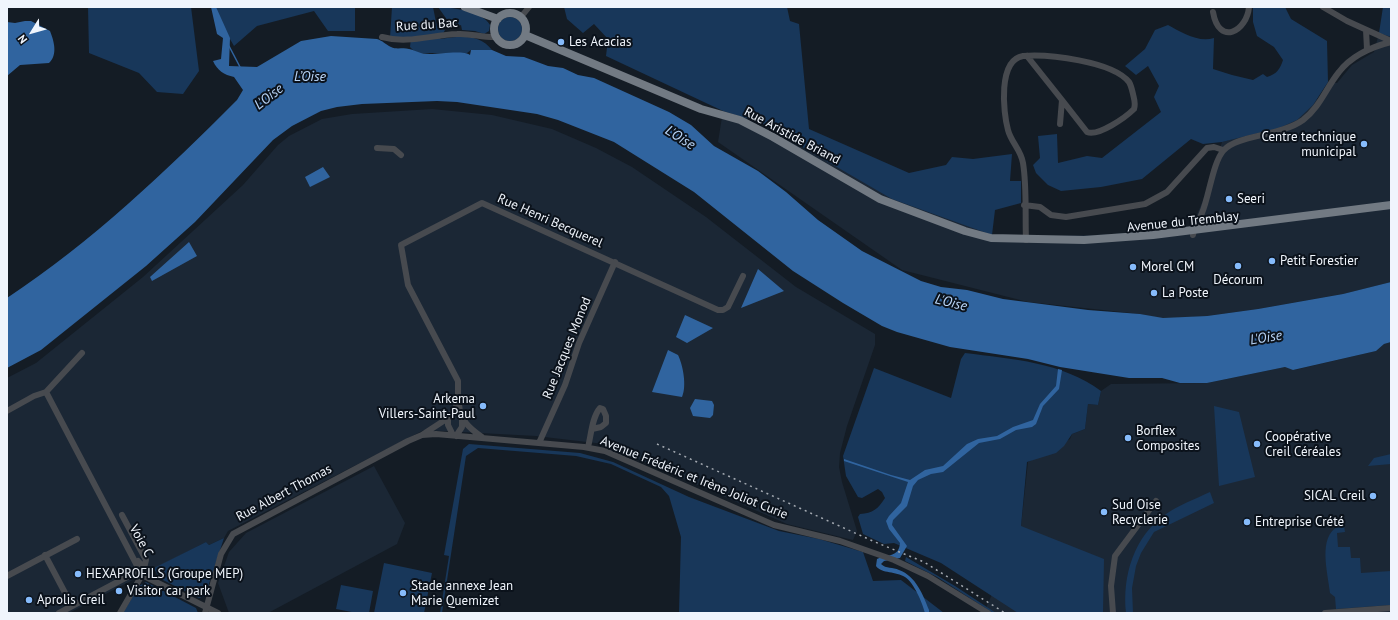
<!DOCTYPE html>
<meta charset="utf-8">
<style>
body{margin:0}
#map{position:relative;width:1398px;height:620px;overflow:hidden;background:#141c25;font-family:"PT Sans",sans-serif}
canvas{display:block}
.frame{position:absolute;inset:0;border:8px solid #f0f5fc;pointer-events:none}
.north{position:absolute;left:12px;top:12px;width:40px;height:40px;-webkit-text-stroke:3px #0b121b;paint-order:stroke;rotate:233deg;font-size:11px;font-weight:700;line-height:16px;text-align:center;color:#f0f5fc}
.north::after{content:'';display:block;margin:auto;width:14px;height:18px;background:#f0f5fc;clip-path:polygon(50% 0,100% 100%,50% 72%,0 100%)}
</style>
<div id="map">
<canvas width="1398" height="620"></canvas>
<div class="frame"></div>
<div class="north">N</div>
</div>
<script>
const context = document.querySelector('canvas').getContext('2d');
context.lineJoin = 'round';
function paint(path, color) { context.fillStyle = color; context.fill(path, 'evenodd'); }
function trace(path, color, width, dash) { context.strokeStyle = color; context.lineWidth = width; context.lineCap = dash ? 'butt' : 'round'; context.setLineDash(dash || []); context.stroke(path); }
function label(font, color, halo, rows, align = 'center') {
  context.font = font + ' "PT Sans",sans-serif'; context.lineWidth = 4; context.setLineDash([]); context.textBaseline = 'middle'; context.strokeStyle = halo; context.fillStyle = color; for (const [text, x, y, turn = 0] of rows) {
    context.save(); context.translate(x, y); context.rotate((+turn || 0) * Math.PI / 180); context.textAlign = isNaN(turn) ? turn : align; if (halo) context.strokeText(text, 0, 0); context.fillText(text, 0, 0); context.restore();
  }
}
paint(new Path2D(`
 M1379,33L1391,37V282L1343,294L1258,309L1207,316L1163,319L1140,314L1028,302L902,270L718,142L723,111L992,235L1031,236L1095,235L1191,229L1206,193L1222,142L1247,135L1318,99L1328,82L1337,83L1352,65L1374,52Z
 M432,109L492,115L552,129L596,148L632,167L706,217L796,287L875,334V345L847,426L840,453L839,467L842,482L857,531L853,540L787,524L604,444L536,436L424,430L228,531L224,538L209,545L206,542L69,613H7V378L36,363L143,277L243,185L278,145L289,136L322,119L352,114Z
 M1391,342V613H984L1021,526L1028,462L1070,439L1072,434L1085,429L1088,404L1098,405L1101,391L1111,384L1207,383L1285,367L1294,370L1376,351L1384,344Z
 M374,466L405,523L397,544L268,613H229L218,583L229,552L246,533Z`), '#1b2735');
paint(new Path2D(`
 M88,7H191L199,71L183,94L157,92L139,73L89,53Z
 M215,7H355V31H328L314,11L257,26L234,46L215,13Z
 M392,7H433L437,27L445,30L440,39C459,36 479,33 492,50H471L467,53H416L410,47L411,38H390Z
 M438,7C451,7 484,12 490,25L489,31L484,34L475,31L462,30L461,25L453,28Z
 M564,7H787L790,21L799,24L809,129L909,173L946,165L952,157L973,159L1012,154L1010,181H1021V203L995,210L992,235L892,199L761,123V118L759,117L755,121L723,111L606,56L608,39L594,24L583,33L567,19Z
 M1253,7H1285L1291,19L1327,41L1328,82L1313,105L1297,120L1279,128L1222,142L1203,144L1191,139L1142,179L1101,187L1061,191L1048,185L1036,173L1033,165L1040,158L1038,136L1057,134L1058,163L1087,156L1102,158L1161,112L1154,97L1159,86L1148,66L1136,75L1125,66L1145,49L1155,30L1168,25C1181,32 1198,43 1214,38L1213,69L1232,75L1253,80L1263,74L1267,77C1277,74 1280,69 1283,60L1274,47L1257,36L1253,22Z
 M1383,7H1391V37L1379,33Z
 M498 29a12 12 0 1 1 24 0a12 12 0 1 1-24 0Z
 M965,353C1012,359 1062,362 1101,391L1098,405L1088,404L1085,429L1072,434L1064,446L1056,453L1027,462L1021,526L1104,559L1103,613H1018L941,563L894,543L884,544L863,534L858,517L860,514C873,513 878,509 885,498L882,492L878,489L862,498L858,497L846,476L843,456L874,368L951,398L961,359Z
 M1214,406L1239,412L1255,477L1219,486Z
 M469,444L580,453L613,462L689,497L779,531L819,539L863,552L873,581L901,580L944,613H679L681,537L669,496L661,487L611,464L576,456L478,448L466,456L442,613H440L449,556L444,555L463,449Z
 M1391,454V464L1368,466L1374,458Z
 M1210,492L1214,503L1154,532L1141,553L1136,566L1132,588L1133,613H1126C1122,576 1134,536 1166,514C1179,505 1195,499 1210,492Z
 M1339,526H1344L1345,532L1337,533L1338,547H1350L1351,558H1360L1361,573L1391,571V605L1336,609L1335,597L1330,593C1328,573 1317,536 1339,526Z
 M224,538L205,596L199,598L159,578L154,568L206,542L209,545Z
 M906,557L955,586L996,613H993L937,577L905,561Z
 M384,563L432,573L424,613H374Z
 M146,582L196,608L198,613H123L139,586Z
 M341,585L373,591L369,613H357L336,609Z`), '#18375a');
paint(new Path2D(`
 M211,7H216L230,38L229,66L257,67L301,41L331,36L377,39C383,41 385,44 391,47C397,50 403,47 409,49C418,51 419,54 430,54C440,54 463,50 470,55L471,50H492L506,56L524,57L548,66L563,68L578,75L594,78L669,112L691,125L714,146L758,171L786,192L818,220L862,251L921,281L941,287L967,290L1003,299L1088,310L1140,314L1163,318L1207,316L1258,309L1343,294L1391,282V342L1384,344L1376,351L1293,370L1285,367L1207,383H1180L1162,378H1129L1060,367L1028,359L950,347L897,332L882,326L843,303L793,271L694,192L614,142L558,120L537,114L457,102L437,101L362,104L337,107L321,111L292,126L273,140L195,222L146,266L41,350L7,368V298C92,242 165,172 237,100L243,90L234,77C224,75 217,70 213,61L221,59L223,38L217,34Z
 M25,21H31L50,31C54,41 58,55 49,63L20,65L7,76V22L15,23Z
 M323,167L330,177L310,187L305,177Z
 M189,242L197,256L152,281L150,277Z
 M758,269L784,291L741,308Z
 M685,315L713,328L687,343L676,337Z
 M668,350L678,355C683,365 687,386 682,397L652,392Z
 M1058,369L1062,370L1059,389L1043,406L1036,424L1032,427L1016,430L1000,439L979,443L943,472L931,474L918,480L913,486L907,506L893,520L892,525L907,546L900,558L884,561L881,564C886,569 893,567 899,570C916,576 923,595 929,610V613H925C922,602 914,583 905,577C896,571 882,574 876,566L877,559C887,554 899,558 900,543L889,529L886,521L889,516L901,503L908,482L844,461V459L891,475L910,480L925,470L943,466L967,444L978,439L997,436L1013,427L1033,420L1040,404L1056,386Z
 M695,399L712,401L714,405L713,415L710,418L693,416L690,408Z`), '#30649f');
trace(new Path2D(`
 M229,46L240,67`), '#30649f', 1.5);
trace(new Path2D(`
 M1323,7L1347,21L1391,41
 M1213,12C1219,47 1247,31 1249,7
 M521,17L529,7
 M1366,30L1367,49
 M382,37C408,44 431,35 457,34C471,33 483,38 497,37
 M1027,56L1062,100
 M377,148L394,149L401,155
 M1024,205L1040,207L1051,215L1066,217L1145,204L1167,192L1207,148L1214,147L1223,150
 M1193,235C1194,227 1199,221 1202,213C1209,197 1213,161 1224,150C1237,135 1281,136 1303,120C1320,107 1326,88 1339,72C1352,55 1371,47 1391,42
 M1026,240C1025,216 1027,187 1023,163C1021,150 1011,142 1008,130C1003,112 998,60 1023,56C1048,54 1112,61 1129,82C1131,85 1132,90 1133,94C1134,99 1136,103 1134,109C1126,117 1098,137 1087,132L1062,100L1060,124
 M46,392L142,575
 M459,404C460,420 469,428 482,437
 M7,411L34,396L46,392L82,353
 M422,435L448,418
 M453,435L448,425V418L454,411L458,402V381L408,285L401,245L482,203L718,310H723L728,307L743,276
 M456,436L462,427V419
 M539,443L565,385L579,343L615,262
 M588,447C591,436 592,417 600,408L603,409L606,416V423L601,427L592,429
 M122,515L146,560L144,568
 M45,555L72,606
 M7,576L77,539
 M59,613L127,577L135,574L142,575L218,613
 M120,613L142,575L144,568L138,561
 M205,613L221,554L233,534L408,441L422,435L436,434L584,447L605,451L774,525L840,541L894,560L928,576L988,613
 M1113,613L1111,586L1115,556L1156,501
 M1325,613L1391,608`), '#474a4f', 6);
trace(new Path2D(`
 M465,7L498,19
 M494 29a16 16 0 1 1 32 0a16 16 0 1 1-32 0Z
 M525,35L701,109L740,120L773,137L880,199L965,231L991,238L1084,240L1153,235L1391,205`), '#727a83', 8);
trace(new Path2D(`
 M657,444L875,542L924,562L1005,613`), '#a3a9b1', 1.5, [2, 4]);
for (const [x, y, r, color] of [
 [561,42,4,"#86bbfb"],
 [1364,144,4,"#86bbfb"],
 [1229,199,4,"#86bbfb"],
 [1272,261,4,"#86bbfb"],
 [1238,266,4,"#86bbfb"],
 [1133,267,4,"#86bbfb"],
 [1154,293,4,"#86bbfb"],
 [483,406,4,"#86bbfb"],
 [1128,438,4,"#86bbfb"],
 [1257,444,4,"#86bbfb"],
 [1373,496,4,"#86bbfb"],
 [1104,512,4,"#86bbfb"],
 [1247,522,4,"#86bbfb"],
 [78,574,4,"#86bbfb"],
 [119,591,4,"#86bbfb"],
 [403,593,4,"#86bbfb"],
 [29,600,4,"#86bbfb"]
]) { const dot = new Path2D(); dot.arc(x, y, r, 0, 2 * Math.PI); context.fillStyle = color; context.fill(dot); trace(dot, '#0b121b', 1.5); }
label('13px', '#f0f5fc', '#0b121b', [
 ["Rue du Bac",427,25,-4],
 ["Rue Aristide Briand",792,136,28],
 ["Rue Henri Becquerel",550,221,24],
 ["Avenue du Tremblay",1183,222,-6],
 ["Rue Jacques Monod",567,348,-68],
 ["Avenue Frédéric et Irène Joliot Curie",694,478,22],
 ["Rue Albert Thomas",284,493,-28],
 ["Voie C",141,541,61]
]);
label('13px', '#f0f5fc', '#0b121b', [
 ["Les Acacias",569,42],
 ["Centre technique",1356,137,"right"],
 ["municipal",1356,152,"right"],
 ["Seeri",1237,199],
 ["Petit Forestier",1280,261],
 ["Morel CM",1141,267],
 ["Décorum",1238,280,"center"],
 ["La Poste",1162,293],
 ["Arkema",475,399,"right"],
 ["Villers-Saint-Paul",475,414,"right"],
 ["Borflex",1136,431],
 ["Composites",1136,446],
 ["Coopérative",1265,437],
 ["Creil Céréales",1265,452],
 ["SICAL Creil",1365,496,"right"],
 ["Sud Oise",1112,505],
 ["Recyclerie",1112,520],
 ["Entreprise Crété",1255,522],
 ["HEXAPROFILS (Groupe MEP)",86,574],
 ["Stade annexe Jean",411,586],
 ["Marie Quemizet",411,601],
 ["Visitor car park",127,591],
 ["Aprolis Creil",37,600]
], 'left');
label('italic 14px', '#b9d5f7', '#0b121b', [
 ["L’Oise",310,77],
 ["L'Oise",269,97,-38],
 ["L'Oise",680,138,32],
 ["L'Oise",951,303,14],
 ["L'Oise",1266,338,-9]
]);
</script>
